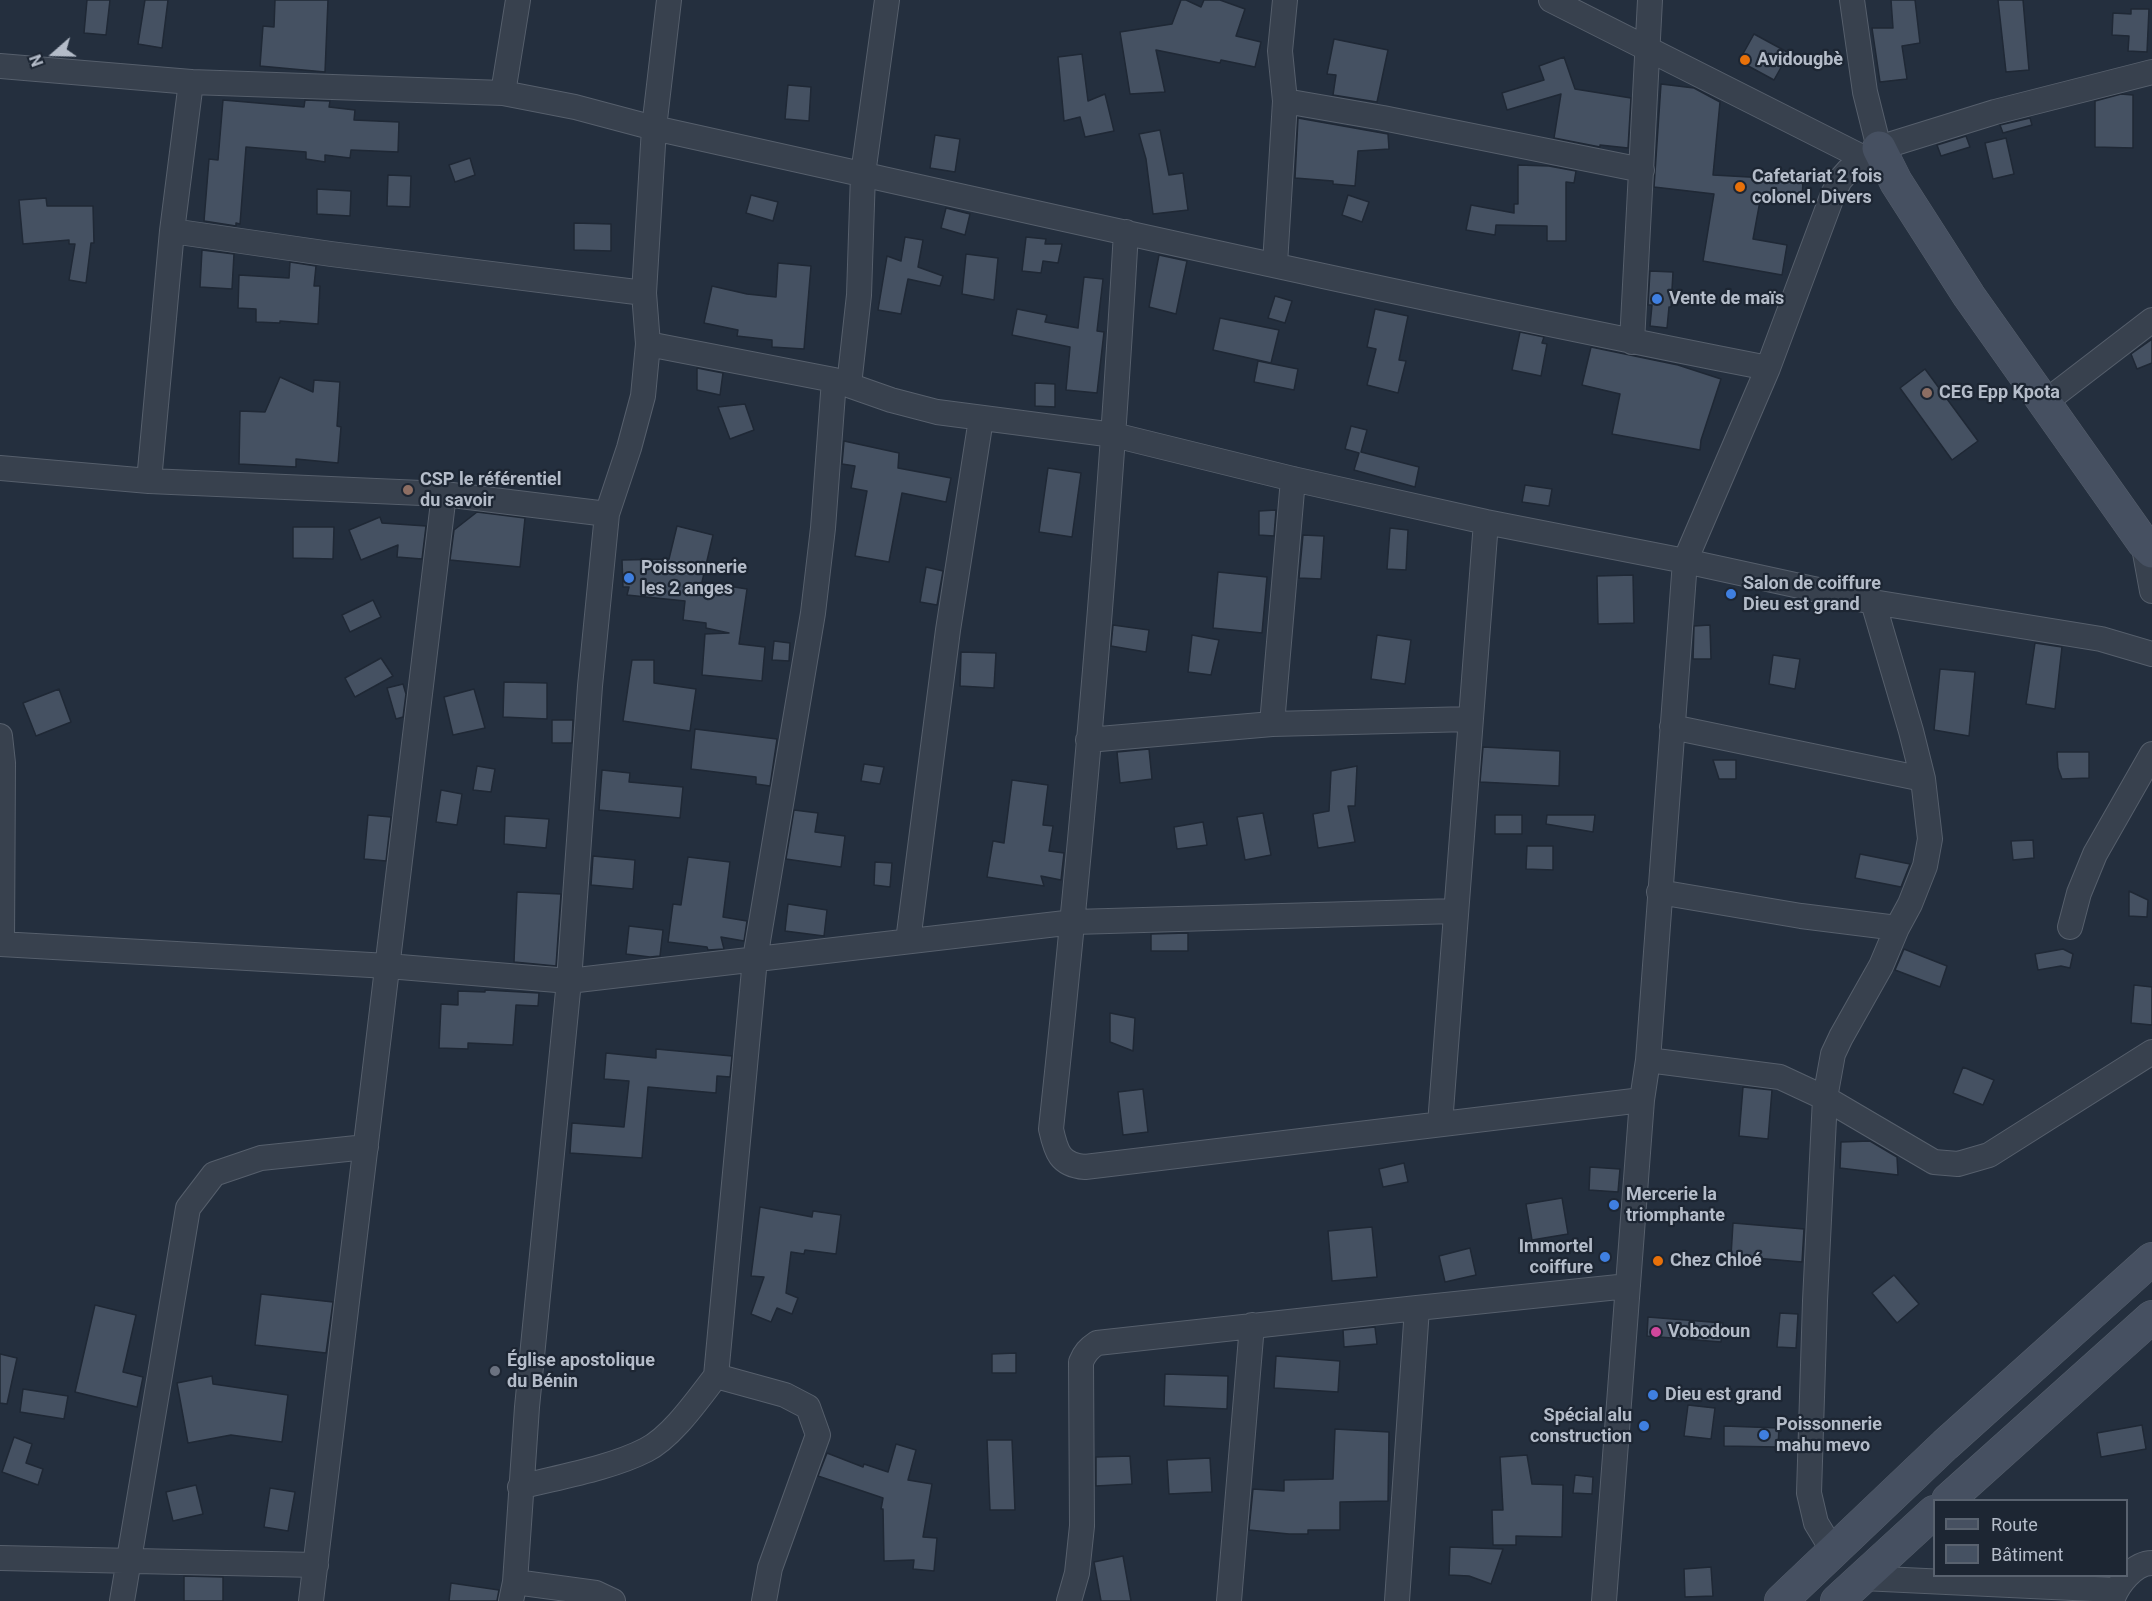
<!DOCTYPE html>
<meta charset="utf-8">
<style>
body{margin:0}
#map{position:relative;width:2152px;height:1601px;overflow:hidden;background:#242f3e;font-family:Roboto,sans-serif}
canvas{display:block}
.legend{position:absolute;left:1933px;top:1499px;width:195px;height:78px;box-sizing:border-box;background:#1d2633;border:2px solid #59626f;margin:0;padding:8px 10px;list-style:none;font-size:18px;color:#b4bcc9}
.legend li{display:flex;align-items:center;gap:12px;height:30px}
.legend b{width:30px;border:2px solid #59626f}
.north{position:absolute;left:24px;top:24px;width:60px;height:60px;-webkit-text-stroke:4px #1d2633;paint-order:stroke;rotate:250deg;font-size:16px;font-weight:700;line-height:24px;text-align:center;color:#b4bcc9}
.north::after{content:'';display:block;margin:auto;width:21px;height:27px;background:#b4bcc9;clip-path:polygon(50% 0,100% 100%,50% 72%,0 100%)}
</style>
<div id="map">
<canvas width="2152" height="1601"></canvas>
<ul class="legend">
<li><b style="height:8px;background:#465061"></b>Route</li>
<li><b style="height:16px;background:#455162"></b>Bâtiment</li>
</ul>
<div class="north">N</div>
</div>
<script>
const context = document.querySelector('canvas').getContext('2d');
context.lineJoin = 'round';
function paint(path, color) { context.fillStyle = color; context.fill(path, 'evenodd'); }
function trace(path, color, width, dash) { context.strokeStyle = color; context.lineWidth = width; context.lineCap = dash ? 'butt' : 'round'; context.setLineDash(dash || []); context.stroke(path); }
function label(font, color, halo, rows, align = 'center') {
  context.font = font + ' Roboto,sans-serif'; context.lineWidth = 4.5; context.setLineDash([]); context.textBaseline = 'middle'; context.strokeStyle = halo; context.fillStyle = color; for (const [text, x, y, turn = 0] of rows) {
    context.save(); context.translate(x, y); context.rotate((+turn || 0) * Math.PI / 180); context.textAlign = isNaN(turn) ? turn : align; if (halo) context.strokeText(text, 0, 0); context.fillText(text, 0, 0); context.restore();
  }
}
const building = new Path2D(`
 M87,0H110L106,35L84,33Z
 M145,0H168L162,48L138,44Z
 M275,0H328L325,72L260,66L263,26L274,27Z
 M1181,0H1186L1201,7L1204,0H1220L1245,9L1236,36L1261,42L1255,67L1221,60L1220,63L1156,50L1165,92L1130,94L1120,32L1172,24Z
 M1891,0H1915L1920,43L1902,46L1907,79L1880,82L1872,28H1893Z
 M1998,0H2023L2029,70L2006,72Z
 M2131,9H2149L2147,52L2128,51L2129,36L2112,35L2113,13L2131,14Z
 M1754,34L1789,53L1774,80L1739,61Z
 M1334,39L1388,50L1377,102L1333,95L1336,75L1327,74Z
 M1082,54L1088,101L1105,94L1114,131L1085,137L1080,117L1064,121L1058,57Z
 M1564,57L1575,89L1631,98L1628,148L1600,145V147L1554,138L1561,94L1507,110L1502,93L1544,80L1539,66Z
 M1661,84L1694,88L1720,102L1713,175L1803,180L1802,203L1760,201L1753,239L1787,245L1782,275L1703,261L1714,194L1654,187Z
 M788,85L811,87L809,121L785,119Z
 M2121,94L2133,95V148L2095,147V101Z
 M223,100L304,107L305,100L330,101L329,107L355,110L354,120L399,122L398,152L351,150L350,158L325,155V162L306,159V152L246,147L240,224L236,223V226L204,221L209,159L218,160Z
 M1298,118L1388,134L1389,149L1358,151L1355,186L1333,184V181L1295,178Z
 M2030,118L2032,125L2003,133L2000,125Z
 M1160,130L1169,175L1183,173L1188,210L1153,214L1146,159L1139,134Z
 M935,135L960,139L955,172L930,168Z
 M1966,136L1970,147L1941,156L1937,145Z
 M2006,138L2014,174L1993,179L1985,143Z
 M470,158L475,175L455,182L449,165Z
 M1518,165L1549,166L1576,171L1574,183L1566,182V241H1547V226L1496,225L1495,235L1466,230L1471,205L1514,213V204H1518Z
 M388,175L411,176L410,207L387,206Z
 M317,189L351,191L350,216L317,214Z
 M751,195L778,202L773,221L746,213Z
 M1348,195L1369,202L1362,222L1342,215Z
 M46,198L47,206H93L94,243H91L86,283L69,280L75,244H69V240L23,244L19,200Z
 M946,208L970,214L965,235L941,228Z
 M574,223L611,224V251L574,250Z
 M905,237L923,240L918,267L943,276L940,286L908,279L901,314L878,310L887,256L901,261Z
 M1026,237L1046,239L1045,244H1062L1058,263L1043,261L1041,273L1022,271Z
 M202,250L234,254L232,289L200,287Z
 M966,254L998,258L994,300L962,294Z
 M1159,255L1187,261L1176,314L1149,307Z
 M290,262L316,266L314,286H320L318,324L280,321V323L256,322V309L238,308L239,275L289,278Z
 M778,263L811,266L804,349L772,347V340L737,336L738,330L704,323L712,286L747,294L776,297Z
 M1650,271L1673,272L1671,307H1669L1667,328L1650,326L1652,305H1648Z
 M1084,277L1103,279L1097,331L1104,332L1097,393L1066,390L1070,347L1012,335L1017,309L1047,315L1045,322L1078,328Z
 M1275,296L1292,301L1285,323L1268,318Z
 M1375,309L1408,316L1399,360L1406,361L1398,393L1367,385L1376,349L1367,347Z
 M1220,318L1279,330L1271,363L1213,350Z
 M1520,332L1544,337L1542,343L1547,344L1541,376L1512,370Z
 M2152,339V363L2137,369L2131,354Z
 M1591,347L1678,365L1721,379L1701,440L1700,450L1612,434L1620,394L1582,385Z
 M1258,361L1298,369L1294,390L1254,382Z
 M697,368L723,373L720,395L697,390Z
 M1925,369L1978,441L1952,460L1900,388Z
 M280,377L313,392L314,380L340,382L337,426L341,427L338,463L296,459V467L239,464L240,411L265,412Z
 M1035,383L1055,384V407L1035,406Z
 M745,404L754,430L730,439L718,407Z
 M1351,426L1367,430L1361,452L1419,467L1415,487L1354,470L1359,453L1345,449Z
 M844,441L899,453L898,468L951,478L946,502L902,493L889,562L855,556L867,491L851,488L855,466L842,464Z
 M1048,468L1081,473L1072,537L1039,532Z
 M1525,485L1552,489L1549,506L1522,502Z
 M1276,510L1274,536L1259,535V511Z
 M477,512L525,518L520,567L450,560L454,530Z
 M380,517L382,523L426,526L422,559L397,557L398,545L361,560L349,530Z
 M677,526L713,535L702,582L747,589L739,644L765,647L762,681L702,675L705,634L729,633L706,628V623L683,620L685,601L627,595L629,587H623L622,560L669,559Z
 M293,527H334L333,559L293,558Z
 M1390,528L1408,530L1406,570L1387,569Z
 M1303,535L1324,536L1321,579L1299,578Z
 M926,567L943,571L937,605L920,602Z
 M1218,572L1267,577L1262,633L1213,628Z
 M1633,575L1634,623L1598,624L1597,576Z
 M373,600L381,617L350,632L342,615Z
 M1113,625L1149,630L1146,652L1111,646Z
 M1710,625L1711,659H1693L1694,626Z
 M1192,635L1219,640L1211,675L1188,672Z
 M1377,635L1411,640L1405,684L1371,679Z
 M774,641L790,643L789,661L772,660Z
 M2035,643L2062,647L2055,709L2026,704Z
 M961,652L996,653L994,688L960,686Z
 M1773,655L1800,659L1795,689L1769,684Z
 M381,658L393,676L355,697L345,678Z
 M632,660H654V683L696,689L690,731L623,721Z
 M1940,669L1975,672L1969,736L1934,730Z
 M504,682L547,683V719L503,717Z
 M403,684L406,694L403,717L396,719L387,688Z
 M59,689L71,722L36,736L23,703Z
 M474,689L485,728L453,735L444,697Z
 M552,720H573L572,743H552Z
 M695,729L777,739L770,786L756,784V777L691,769Z
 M1483,747L1560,751L1559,786L1480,782Z
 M1149,749L1152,779L1120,783L1117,752Z
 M2057,752H2089V778L2062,779L2058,768Z
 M1713,760H1736V779H1719Z
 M864,764L884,767L880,784L861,781Z
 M477,766L495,769L491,792L473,790Z
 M1357,766L1355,806H1348L1355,842L1318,848L1313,814L1329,811L1331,771Z
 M602,770L630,773L629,782L683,787L680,818L599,810Z
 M1012,780L1048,785L1043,825L1053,826L1049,851L1064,853L1061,880L1041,876L1044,886L987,877L993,841L1004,843Z
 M441,790L462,794L457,825L436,822Z
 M794,810L818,813L815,832L845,836L841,867L786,859Z
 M1263,813L1271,855L1245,860L1237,817Z
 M368,815L391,817L386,861L364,859Z
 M1495,815H1522V834H1495Z
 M1547,815H1595L1593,832L1546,824Z
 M505,816L549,819L546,848L504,844Z
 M1203,822L1207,845L1177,849L1174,827Z
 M2033,840L2034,858L2013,860L2011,841Z
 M1527,846H1553V870L1526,869Z
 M1860,854L1910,864L1901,887L1855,878Z
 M593,856L635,860L633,889L591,885Z
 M688,857L730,862L723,917L747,921L744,941L721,937L724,949L708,950L707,947L668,942L673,904L681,905Z
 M875,862L892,863L890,887L874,885Z
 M2129,891L2148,900L2147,917L2129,916Z
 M517,892L561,894L556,966L514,962Z
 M788,904L827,910L824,936L785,931Z
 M629,926L663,930L660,956L650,957L626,954Z
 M1188,933V951H1151V934Z
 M1904,949L1947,966L1940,987L1895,970Z
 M2063,949L2073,954L2070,968L2061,966L2038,970L2035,954Z
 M2134,985L2152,987V1025L2131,1023Z
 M485,990L539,993L538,1006L516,1005L513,1045L468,1043V1049L439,1048L441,1004L458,1005V991L485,992Z
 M1110,1013L1135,1018L1133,1051L1110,1042Z
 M656,1049L732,1056L730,1077L717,1076L716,1093L648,1087L642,1158L570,1153L572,1123L624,1127L629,1081L604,1079L606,1053L656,1058Z
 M1963,1067L1994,1080L1983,1105L1953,1093Z
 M1743,1087L1772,1090L1768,1139L1739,1136Z
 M1143,1089L1148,1132L1123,1135L1118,1092Z
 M1870,1141L1897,1157L1898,1175L1840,1168L1841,1142Z
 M1404,1163L1408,1182L1383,1187L1379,1169Z
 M1590,1167L1620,1169L1618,1192L1589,1190Z
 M1562,1198L1568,1234L1532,1240L1526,1204Z
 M760,1207L812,1217L813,1211L841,1215L836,1254L805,1250L804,1254L791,1252L786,1293L798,1298L792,1314L777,1308L771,1322L751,1314L764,1277L751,1276Z
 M1733,1223L1804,1229L1802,1262L1731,1256Z
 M1372,1227L1377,1277L1332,1281L1328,1231Z
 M1470,1248L1476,1275L1445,1282L1439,1256Z
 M1894,1275L1919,1304L1897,1323L1872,1293Z
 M261,1294L333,1302L326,1353L255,1345Z
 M95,1305L136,1315L123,1372L143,1377L137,1407L75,1392Z
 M1780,1313L1798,1314L1796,1348L1777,1347Z
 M1648,1317L1723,1323L1721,1342L1647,1336Z
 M1375,1327L1377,1344L1344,1347L1343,1330Z
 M1016,1353V1373H992V1354Z
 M0,1354L17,1358L7,1404L0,1403Z
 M1276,1356L1340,1361L1338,1392L1274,1388Z
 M1165,1374L1228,1376L1227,1409L1164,1406Z
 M212,1376L213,1384L288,1395L282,1442L231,1435L188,1443L177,1383Z
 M23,1389L68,1396L64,1419L20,1412Z
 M1688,1405L1715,1408L1711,1439L1684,1436Z
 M2142,1425L2146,1449L2101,1457L2097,1433Z
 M1724,1426L1779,1428L1778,1447L1724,1446Z
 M1335,1429L1389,1432L1388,1501L1340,1502V1530H1308V1534H1289L1249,1530L1253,1489L1284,1491V1480L1333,1479Z
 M14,1437L32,1444L26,1463L43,1469L38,1485L2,1472Z
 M987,1440H1012L1015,1510H990Z
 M896,1444L916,1450L908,1480L932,1484L923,1537L937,1538L934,1571L913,1569L914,1560L884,1561L883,1509H881L883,1498L818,1476L827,1453L863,1467L864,1464L888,1472Z
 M1527,1455L1532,1484L1563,1485L1562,1537L1516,1536V1545H1493L1492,1510H1503L1500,1457Z
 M1130,1456L1132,1484L1096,1486V1457Z
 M1210,1458L1212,1492L1169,1494L1167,1460Z
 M1575,1475L1593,1477L1592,1494L1573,1493Z
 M196,1485L203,1514L173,1521L166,1492Z
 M270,1488L295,1492L288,1531L264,1527Z
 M1450,1547L1503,1549L1491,1584L1469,1576L1449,1575Z
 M1123,1556L1131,1601H1101L1094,1562Z
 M1711,1567L1713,1596L1685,1597L1684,1569Z
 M184,1576L223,1577V1601H184Z
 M451,1583L499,1590L497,1601H449Z`);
paint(building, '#455162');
trace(building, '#1f2835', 1.5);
const street = new Path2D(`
 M1551,0L1864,158
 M1852,0L1865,92L1879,148
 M0,66L191,82L503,93L575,107L654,128C1025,210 1395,295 1768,368
 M503,93L518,0
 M1285,101L1383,118L1642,170
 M172,231L331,254L644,293
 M1126,232C1109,531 1083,831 1051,1129C1056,1152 1060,1165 1085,1167L1642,1100
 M1275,264L1285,101L1280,51L1285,0
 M1632,342L1650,0
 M648,344L834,380L891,400L937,412L1114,435L1293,479L1486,522L1685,561L1873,602L2101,639L2152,654
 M849,385L859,295L863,174L887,0
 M2044,403L2152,320
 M0,468L149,481L444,494L607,514
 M149,481L172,231L191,82
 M2143,542L2152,591
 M1272,724L1293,479
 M1672,727L1923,779
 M0,736L3,763L2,944
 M1088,740L1272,724L1471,719
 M1659,892L1801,916L1897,928
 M2070,927L2079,893L2095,854L2152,754
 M908,941L948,630L981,419
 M0,944L388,966L569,981L1074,922L1456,911
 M1648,1060L1780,1077L1825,1098L1934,1162L1958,1164L1989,1155L2152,1052
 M1440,1124L1486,522
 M716,1376L785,1395L808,1407L818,1435L770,1568L764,1601
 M520,1487C559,1477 611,1468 646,1450C672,1437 698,1399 716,1376L755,959L813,613L823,528L834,380
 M1833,1551L1816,1523L1809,1493L1815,1301L1825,1098L1833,1054L1841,1037L1881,966L1897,928L1910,904L1925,866L1930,839L1923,779L1911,731L1873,602
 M0,1558L316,1565
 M1862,1578L2115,1590
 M515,1582L596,1593L613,1601
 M122,1601L188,1208L214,1174L261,1158L366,1147
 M311,1601L444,494
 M511,1601L515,1582L527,1407L569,981L590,686L607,514L629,448L643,396L648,344L644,293L654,128L669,0
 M1069,1601L1077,1573L1082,1526L1081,1362C1085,1353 1088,1349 1097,1343L1417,1308
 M1229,1601L1252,1325
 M1397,1601L1417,1308L1628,1286
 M1604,1601L1642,1100L1648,1060L1685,561L1768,368L1833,194L1840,180L1848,171L1879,148L1995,112L2152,72
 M2112,1601C2117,1585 2134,1563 2152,1563`);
const secondary = new Path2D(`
 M1879,148L1896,182L1969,296L2143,542L2152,551
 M1948,1500L2152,1317
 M1781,1601L1945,1445L2152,1259
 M1837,1601L1934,1512`);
trace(street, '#565f6c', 26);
trace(secondary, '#565f6c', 34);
trace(street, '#38414e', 24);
trace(secondary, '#465061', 33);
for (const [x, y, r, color] of [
 [1745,60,6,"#e8710a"],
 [1740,187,6,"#e8710a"],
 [1657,299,6,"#3f7fe0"],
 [1927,393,6,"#8d6e63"],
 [408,490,6,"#8d6e63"],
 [629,578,6,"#3f7fe0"],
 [1731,594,6,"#3f7fe0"],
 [1614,1205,6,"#3f7fe0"],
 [1605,1257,6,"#3f7fe0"],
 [1658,1261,6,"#e8710a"],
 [1656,1332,6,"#d1479c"],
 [495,1371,6,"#6b7280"],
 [1653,1395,6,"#3f7fe0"],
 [1644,1426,6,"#3f7fe0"],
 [1764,1435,6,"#3f7fe0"]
]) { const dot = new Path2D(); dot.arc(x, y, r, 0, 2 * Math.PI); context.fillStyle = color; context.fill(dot); trace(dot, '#1d2633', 2); }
label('bold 18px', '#b4bcc9', '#1d2633', [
 ["Avidougbè",1757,60],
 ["Cafetariat 2 fois",1752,177],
 ["colonel. Divers",1752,198],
 ["Vente de maïs",1669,299],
 ["CEG Epp Kpota",1939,393],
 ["CSP le référentiel",420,480],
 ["du savoir",420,501],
 ["Poissonnerie",641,568],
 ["les 2 anges",641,589],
 ["Salon de coiffure",1743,584],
 ["Dieu est grand",1743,605],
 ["Mercerie la",1626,1195],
 ["triomphante",1626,1216],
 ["Immortel",1593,1247,"right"],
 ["coiffure",1593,1268,"right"],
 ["Chez Chloé",1670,1261],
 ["Vobodoun",1668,1332],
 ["Église apostolique",507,1361],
 ["du Bénin",507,1382],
 ["Dieu est grand",1665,1395],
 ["Spécial alu",1632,1416,"right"],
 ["construction",1632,1437,"right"],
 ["Poissonnerie",1776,1425],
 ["mahu mevo",1776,1446]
], 'left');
</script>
